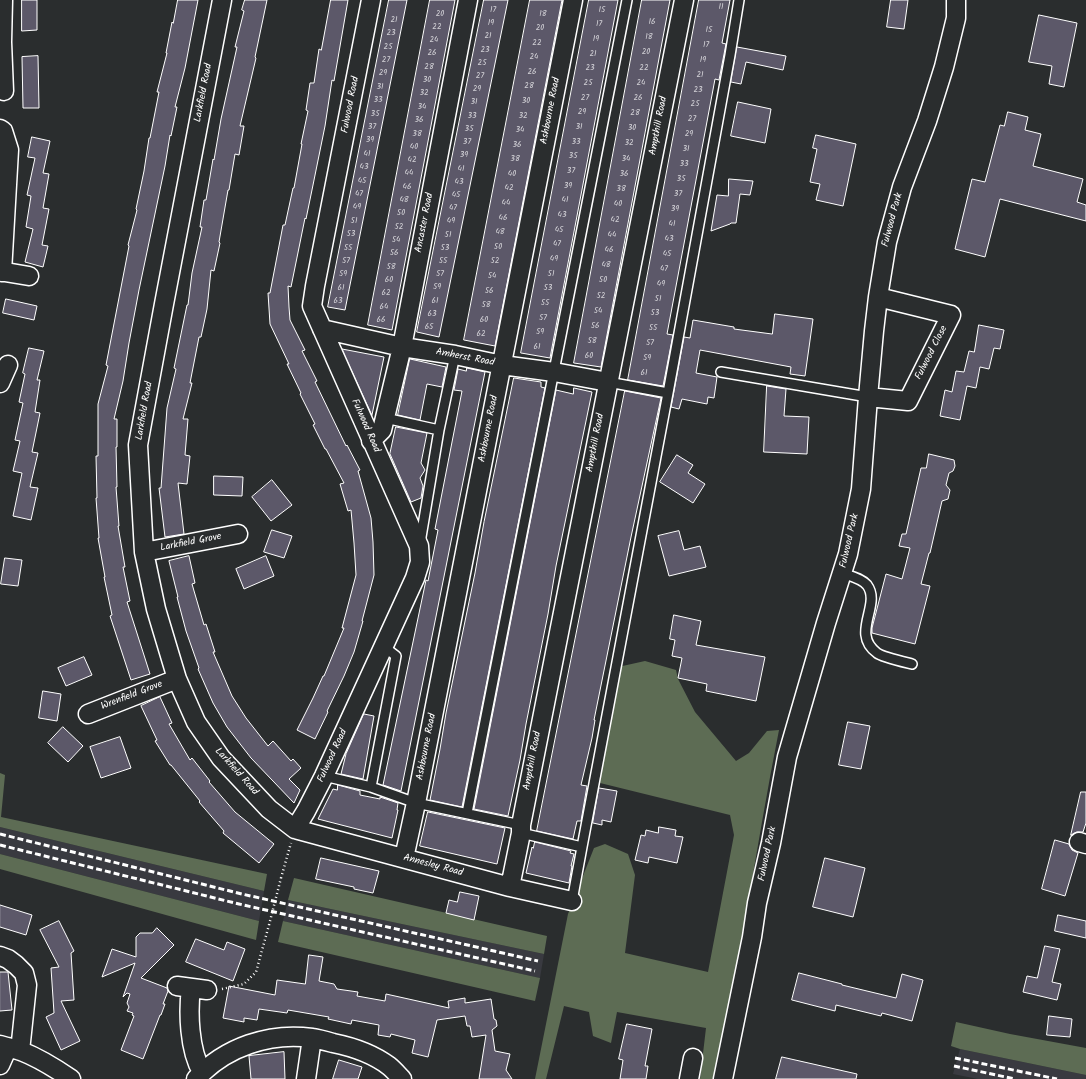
<!DOCTYPE html>
<style>
body{margin:0}
canvas{display:block;background:#2a2d2e}
</style>
<canvas width="1086" height="1079"></canvas>
<script>
const context = document.querySelector('canvas').getContext('2d');
context.lineJoin = 'round';
function paint(path, color) { context.fillStyle = color; context.fill(path, 'evenodd'); }
function trace(path, color, width, dash) { context.strokeStyle = color; context.lineWidth = width; context.lineCap = dash ? 'butt' : 'round'; context.setLineDash(dash || []); context.stroke(path); }
function label(font, color, halo, rows, align = 'center') {
  context.font = font + ' Kalam,sans-serif'; context.lineWidth = 3; context.setLineDash([]); context.textBaseline = 'middle'; context.strokeStyle = halo; context.fillStyle = color; for (const [text, x, y, turn = 0] of rows) {
    context.save(); context.translate(x, y); context.rotate((+turn || 0) * Math.PI / 180); context.textAlign = isNaN(turn) ? turn : align; if (halo) context.strokeText(text, 0, 0); context.fillText(text, 0, 0); context.restore();
  }
}
paint(new Path2D(`
 M0,827L264,891L259,921L0,854Z
 M288,900L544,954L540,978L283,921Z
 M960,1049L1086,1075V1079H978L953,1074Z`), '#393a40');
paint(new Path2D(`
 M645,661L676,670L678,679L695,712L736,761L749,753L767,731L779,730C756,846 740,963 716,1079H700L706,1028L617,1012L611,1043L593,1036L589,1012L564,1006L546,1079H535L568,914L594,848L605,844L628,854L635,875L625,953L708,972L734,835L730,815L596,782L618,667Z
 M0,773L5,775L1,817L267,874L264,891L0,827Z
 M0,854L259,921L256,940L0,869Z
 M294,878L547,936L544,954L288,900Z
 M283,921L540,978L535,1001L278,942Z
 M956,1022L1010,1034L1086,1048V1075L960,1049L951,1046Z`), '#5d6c54');
const building = new Path2D(`
 M22,0H37V30L22,31Z
 M178,0H198L185,68L175,107H177L171,136L170,135L165,166L139,290L129,343L123,381L114,419H117V447H116L117,487H116L119,526H118L125,567H123L130,601L127,602L150,674L131,680L110,616L112,615L104,577H105L98,538H99L96,498H97L96,456H98V404L108,366L106,365L129,246L128,245L137,210L136,209L144,171L149,138H150L159,92H157L167,53H166L172,22L173,23Z
 M245,0H267L255,57L256,58L240,126H244L239,155L235,154L229,190H228L219,242L220,243L214,271L211,270L207,309L201,337H199L190,383H192L183,419H188L185,455L190,456L187,484L178,483L184,534L165,537L159,488H161L167,408L176,369L174,368L187,305H188L192,273L202,227H200L204,200H206L213,159L214,160L221,119L237,47H235L244,11L242,10Z
 M331,0H348L334,81L332,80L325,126L313,185L306,219L305,218L291,287L288,286L289,307L290,320L305,350L302,351L317,381L315,382L346,446L347,445L360,470L358,471L371,518L373,542L374,575L362,621H363L354,652L344,676L327,711L328,712L315,739L297,730L313,698L323,676H324L344,628H342L356,575L354,543L351,510L348,511L340,484L344,483L326,449H325L313,425L315,424L300,394L301,393L287,364H289L270,324L268,293H270L283,225H285L293,188H294L302,144H301L308,111L306,110L310,83H314L319,49L321,50Z
 M389,0H407L345,310L328,307Z
 M430,0H455L392,330L368,325Z
 M484,0H508L439,337L417,332Z
 M530,0H562L495,346L464,340Z
 M589,0H618L550,358L521,353Z
 M642,0H670L601,367L574,363Z
 M699,0H730L722,43L726,44L719,80L715,79L667,334L673,335L663,386L628,380Z
 M891,0H908L904,29L887,27Z
 M1039,15L1077,23L1064,87L1049,84L1052,66L1029,62Z
 M737,47L786,56L783,70L746,62L741,84L731,82Z
 M38,56L39,108H23L22,57Z
 M738,102L771,109L765,143L731,136Z
 M1008,112L1028,117L1025,130L1041,134L1033,166L1083,179L1077,202L1086,205V221L1000,199L985,257L955,249L972,179L985,182L1000,125L1004,126Z
 M816,135L856,144L843,206L816,200L820,184L810,182L817,149L813,148Z
 M32,137L50,141L43,173L49,174L43,208L49,209L42,245L48,246L43,267L25,262L33,229L26,227L31,196L27,195L35,158L28,157Z
 M729,179L753,181L750,195L740,194L736,223H731L730,224L711,231L717,195L728,196Z
 M6,299L37,306L34,320L3,313Z
 M775,314L813,319L805,376L790,374L791,367L700,350L696,373L717,377L714,398L708,397L707,404L682,399L679,409L671,407L684,337L690,338L693,320L734,327V329L772,334Z
 M979,325L1004,330L1000,349L994,348L989,369L980,367L976,388L967,386L960,420L940,416L945,390L952,392L956,371L964,372L969,351L974,352Z
 M29,348L44,351L37,380H40L35,412L40,413L32,452L38,453L30,487L38,488L31,520L13,516L22,473L13,471L20,441L15,440L23,403L19,402L25,374L23,373Z
 M342,349L384,357L372,415Z
 M410,359L446,367L442,387L427,384L420,420L398,415Z
 M467,368L485,372L401,791L383,785L426,580L428,581L438,530L435,529L462,391L454,390L458,369L466,371Z
 M514,378L541,382V387L545,388L462,807L430,800L440,749L446,713L475,573L484,522Z
 M767,386L786,389L784,416L809,417L807,454L764,452Z
 M574,388L592,392L556,566L548,614L526,724L520,760L508,816L474,809L556,390L573,394Z
 M625,391L661,398L631,537L594,720H595L592,738L581,785L587,786L581,821H577L573,839L537,831Z
 M396,427L427,433L421,463L425,470L420,478L423,486L421,498L411,502L390,454Z
 M929,454L954,460L955,466L953,471L949,473L946,485L950,490L948,499L942,501L930,553H929L921,584L930,586L915,644L872,633V628L886,574L902,579L910,548L899,546L902,534H906L921,468H926Z
 M677,455L693,465L688,473L705,484L693,503L660,482Z
 M214,476L243,477L242,496L214,495Z
 M272,480L292,505L271,521L252,497Z
 M272,530L292,536L284,558L264,552Z
 M679,531L684,550L700,546L706,567L669,576L658,536Z
 M189,556L195,583L192,584L204,625L206,624L215,652H213L232,696L246,718L268,746L273,741L291,761L293,759L301,768L289,779L300,790L294,803L251,758L227,727L213,703L198,669L199,668L186,631L177,597H178L169,561Z
 M266,556L274,576L244,589L236,569Z
 M5,558L22,560L18,586L1,584Z
 M674,615L701,621L696,645L765,657L756,701L706,691L707,684L678,678L682,658L672,656L675,640L670,639Z
 M84,657L92,675L66,686L58,668Z
 M43,691L61,694L57,721L39,718Z
 M160,697L172,723L169,724L190,760L192,758L210,781L209,782L235,812L274,844L259,863L223,833L224,831L199,802L200,801L171,765H170L155,741L157,740L141,706Z
 M364,714L374,716L363,779L341,774L346,754Z
 M848,722L870,726L861,769L839,765Z
 M63,727L83,746L68,762L48,743Z
 M120,737L131,768L101,778L90,747Z
 M338,785L360,791V795L380,799V797L398,803L397,810H398L392,838L318,819L333,789L337,790Z
 M599,788L617,791L611,822L602,820V825L593,823Z
 M1081,792H1086V823L1083,832H1077L1071,835Z
 M428,812L505,828L497,864L420,846Z
 M659,827L676,830L675,836L683,837L677,863L649,857L648,863L635,860L641,835L645,836L646,830L658,833Z
 M1055,840L1069,844L1072,850L1078,853L1065,896L1042,889Z
 M535,842L571,851L570,853L574,854L571,866H572L569,883L526,873L532,847L533,848Z
 M321,858L379,871L373,893L354,889V887L316,879Z
 M825,858L865,868L853,917L813,907Z
 M460,892L479,896L474,920L446,913L449,900L457,902Z
 M0,905L32,915L26,935L0,927Z
 M1058,915L1086,921V938L1055,931Z
 M59,921L74,951L71,953L74,1000L61,1001L80,1041L61,1050L46,1017L54,1013L51,968L59,967L40,930Z
 M157,928L174,945L141,978L167,988L168,991L163,1004H165L161,1015H160L143,1059L121,1050L134,1016L132,1015L133,1013L127,1011L129,1007L127,1003L130,994L127,993L123,997L135,963L102,977L112,949L136,957V937L140,933H152Z
 M196,939L224,950L227,942L245,949L233,981L186,962Z
 M1045,946L1060,949L1052,982L1061,984L1057,1000L1023,992L1027,976L1037,978Z
 M309,955L323,957L319,981L334,984L337,989L358,992L357,996L385,1001L386,994L449,1008L448,1001L465,998V1003L491,999L494,1019L496,1020L497,1026L492,1030L495,1051L510,1054L506,1070L512,1079H479L486,1035L472,1037L470,1026H467L465,1016L437,1020L428,1057L412,1053L415,1040L391,1034L390,1037L378,1035L379,1025L352,1020L351,1024L328,1019L329,1017L288,1010L287,1013L259,1009L257,1020L244,1018V1022L223,1018L229,986L275,995L277,980L305,984Z
 M0,972H8L12,1010L0,1011Z
 M799,973L842,984V985L896,998L902,974L923,980L912,1021L882,1013L881,1016L836,1005L835,1011L792,1000Z
 M1049,1016L1072,1019L1070,1037L1047,1035Z
 M627,1024L652,1029L645,1066H648L646,1079H620L623,1060L619,1059Z
 M284,1052L285,1079H251L249,1056Z
 M782,1057L857,1074L856,1079H776Z
 M339,1060L362,1067L358,1079H333Z`);
paint(building, '#5c5869');
trace(building, '#fff', 1);
const service = new Path2D(`
 M721,372L868,397
 M668,393L730,55L739,0
 M385,418L439,430
 M420,543L439,430L455,355
 M842,573C850,576 861,578 867,585C882,605 850,633 877,653C882,657 904,662 912,664
 M324,776L371,787L416,803L521,825
 M371,787L396,656L383,646
 M467,813L627,0
 M521,833L582,847L572,901
 M582,847L668,393L608,382`);
const minor = new Path2D(`
 M3,0L2,42L4,91
 M222,0L164,304L138,445L144,552L156,609L177,679L196,722L221,758L269,809L295,829L510,887L572,901
 M0,129L3,131L9,150L2,272
 M0,271L29,276
 M322,329L402,347L455,355L502,365L554,372L608,382
 M0,383L8,365
 M868,397L908,401L951,315L878,297
 M371,441L382,430L402,347L468,0
 M144,552L238,534
 M88,714L177,679
 M295,829L306,811L324,776L415,578L420,562L419,546L312,306L315,286L371,0
 M1079,842L1086,844
 M404,858L416,803L573,0
 M510,887L521,833V825L684,0
 M0,956L8,959L16,965L24,973L27,985L20,1051
 M177,986L207,990
 M191,988C188,1012 189,1050 202,1072
 M0,1045C7,1047 14,1049 21,1051C39,1058 55,1068 71,1079
 M0,1065L8,1047
 M196,1079C225,1047 270,1032 312,1038C319,1039 326,1041 333,1043C353,1047 373,1054 389,1066C394,1070 398,1075 402,1079
 M306,1079L312,1038
 M689,1079L693,1058
 M723,1079L752,937L757,903L771,843L787,757L826,623L848,554L861,489L868,397L874,331L878,297L887,242L902,187L927,121L944,67L956,18V0`);
trace(service, '#fff', 12);
trace(minor, '#fff', 21);
trace(new Path2D(`
 M281,878L291,843
 M222,989L244,984L256,972L269,925`), '#fff', 2.5, [1, 3]);
trace(service, '#2a2d2e', 9);
trace(minor, '#2a2d2e', 18);
trace(new Path2D(`
 M0,834L242,894L538,961
 M0,845L239,904L535,971
 M955,1058L1057,1079
 M954,1066L1015,1079`), '#fff', 3, [6, 3]);
trace(new Path2D(`
 M269,925L281,878`), '#fff', 2.5, [1, 3]);
label('8px', '#d6d5da', null, [
 ["11",721,8],
 ["17",493,11],
 ["15",602,11],
 ["20",440,15],
 ["18",543,15],
 ["21",394,21],
 ["16",652,23],
 ["19",491,24],
 ["17",599,25],
 ["22",437,28],
 ["20",540,29],
 ["15",709,31],
 ["23",391,34],
 ["21",488,37],
 ["18",649,38],
 ["19",596,40],
 ["24",434,41],
 ["22",537,44],
 ["17",706,46],
 ["25",388,48],
 ["23",485,51],
 ["20",646,53],
 ["26",432,54],
 ["21",593,55],
 ["24",534,58],
 ["27",386,61],
 ["19",703,61],
 ["25",482,64],
 ["28",429,68],
 ["23",590,69],
 ["22",644,69],
 ["26",532,73],
 ["29",383,74],
 ["21",700,76],
 ["27",480,77],
 ["30",427,81],
 ["25",588,84],
 ["24",641,84],
 ["28",529,87],
 ["31",380,88],
 ["29",477,90],
 ["23",698,91],
 ["32",424,94],
 ["27",585,99],
 ["26",638,99],
 ["33",378,101],
 ["30",526,102],
 ["31",474,103],
 ["25",695,105],
 ["34",422,108],
 ["29",582,113],
 ["28",635,114],
 ["35",375,115],
 ["33",472,117],
 ["32",523,117],
 ["27",692,120],
 ["36",419,121],
 ["37",372,128],
 ["31",579,128],
 ["30",632,129],
 ["35",469,130],
 ["34",520,131],
 ["38",417,135],
 ["29",689,135],
 ["39",370,141],
 ["37",467,143],
 ["33",576,143],
 ["32",629,144],
 ["36",517,146],
 ["40",414,148],
 ["31",686,150],
 ["41",367,155],
 ["39",464,156],
 ["35",573,157],
 ["38",515,160],
 ["34",626,160],
 ["42",412,161],
 ["33",684,165],
 ["43",364,168],
 ["41",461,170],
 ["37",571,172],
 ["44",409,174],
 ["40",512,175],
 ["36",624,175],
 ["35",681,180],
 ["45",362,182],
 ["43",459,183],
 ["39",568,187],
 ["46",407,188],
 ["42",509,189],
 ["38",621,190],
 ["47",359,195],
 ["37",678,195],
 ["45",456,196],
 ["48",404,201],
 ["41",565,201],
 ["44",506,204],
 ["40",618,205],
 ["49",357,208],
 ["47",453,209],
 ["39",675,210],
 ["50",401,214],
 ["43",562,216],
 ["46",503,219],
 ["42",615,221],
 ["51",354,222],
 ["49",451,222],
 ["41",672,225],
 ["52",399,228],
 ["45",559,231],
 ["48",500,233],
 ["53",351,235],
 ["51",448,236],
 ["44",612,236],
 ["43",669,240],
 ["54",396,241],
 ["47",557,245],
 ["50",498,248],
 ["55",348,249],
 ["53",445,249],
 ["46",609,251],
 ["56",394,254],
 ["45",667,255],
 ["49",554,260],
 ["57",346,262],
 ["55",443,262],
 ["52",495,262],
 ["48",606,266],
 ["58",391,268],
 ["47",664,270],
 ["59",343,275],
 ["57",440,275],
 ["51",551,275],
 ["54",492,277],
 ["60",389,281],
 ["50",603,281],
 ["49",661,285],
 ["59",437,288],
 ["61",341,289],
 ["53",548,289],
 ["56",489,292],
 ["62",386,294],
 ["52",601,297],
 ["51",658,300],
 ["63",338,302],
 ["61",435,302],
 ["55",545,304],
 ["58",486,306],
 ["64",384,308],
 ["54",598,312],
 ["53",655,314],
 ["63",432,315],
 ["57",543,319],
 ["66",381,321],
 ["60",484,321],
 ["56",595,327],
 ["65",429,328],
 ["55",653,329],
 ["59",540,333],
 ["62",481,335],
 ["58",592,342],
 ["57",650,344],
 ["61",537,348],
 ["60",589,357],
 ["59",647,359],
 ["61",644,374]
]);
label('10px', '#fff', '#2a2d2e', [
 ["Larkfield Road",204,93,-79],
 ["Fulwood Road",351,105,-79],
 ["Ashbourne Road",551,111,-79],
 ["Ampthill Road",659,126,-79],
 ["Fulwood Park",893,220,-75],
 ["Ancaster Road",425,223,-79],
 ["Fulwood Close",932,353,-63],
 ["Amherst Road",465,358,11],
 ["Larkfield Road",145,411,-80],
 ["Fulwood Road",365,426,66],
 ["Ashbourne Road",489,429,-79],
 ["Ampthill Road",596,443,-79],
 ["Fulwood Park",850,541,-77],
 ["Larkfield Grove",191,543,-11],
 ["Wrenfield Grove",132,696,-21],
 ["Ashbourne Road",427,747,-79],
 ["Fulwood Road",333,756,-65],
 ["Ampthill Road",533,761,-79],
 ["Larkfield Road",236,772,48],
 ["Fulwood Park",768,854,-78],
 ["Annesley Road",433,866,15]
]);
</script>
